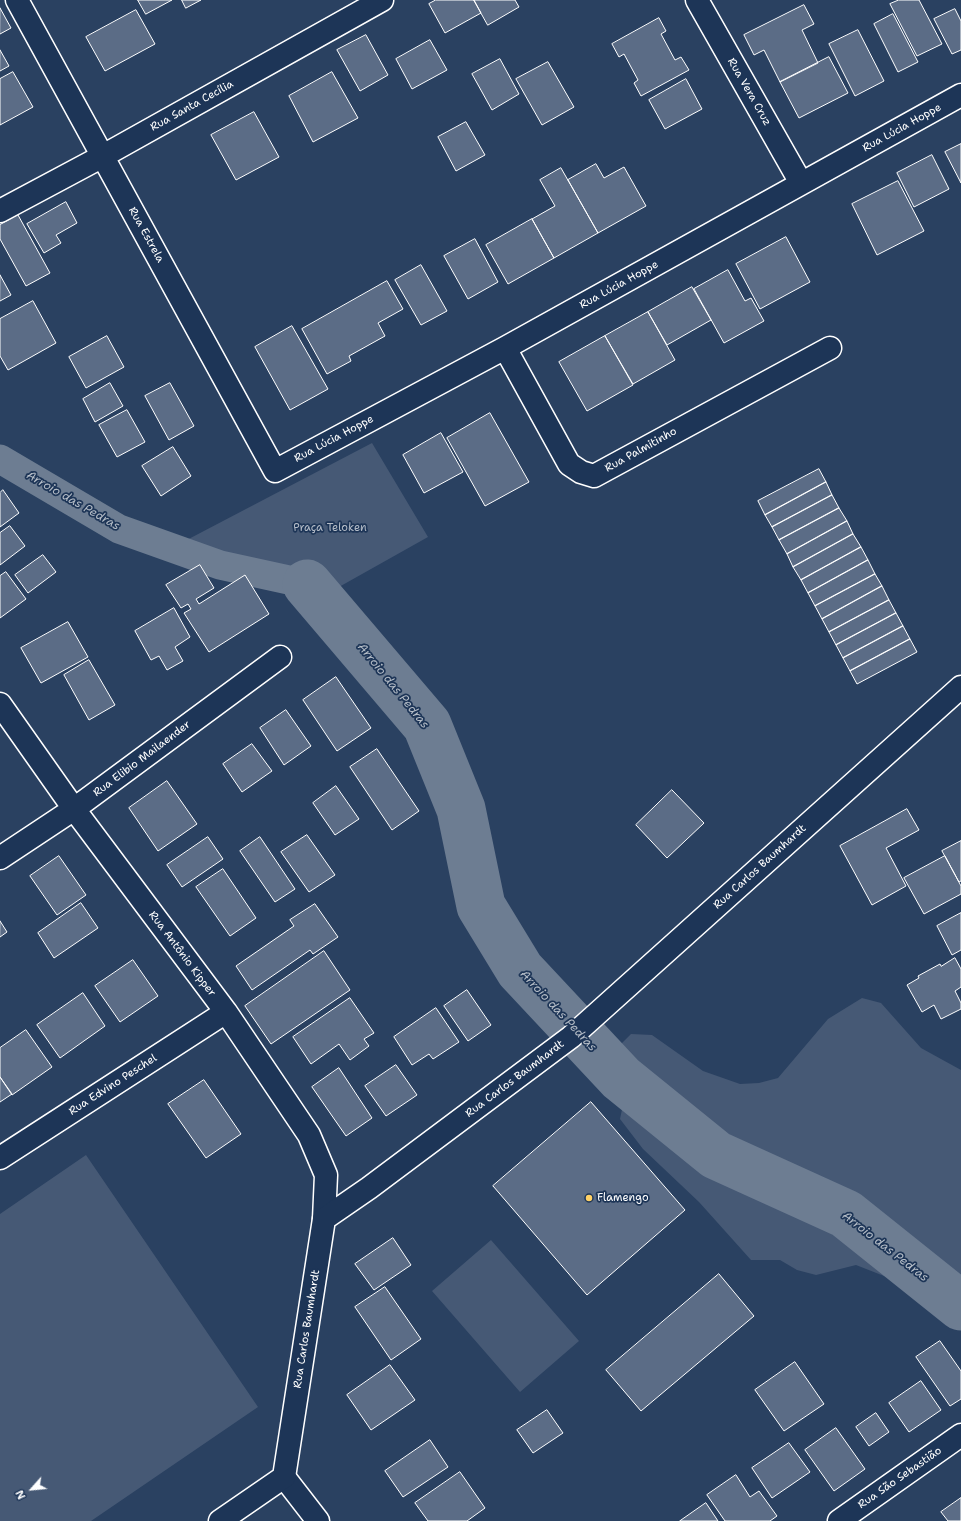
<!DOCTYPE html>
<meta charset="utf-8">
<style>
body{margin:0}
#map{position:relative;width:961px;height:1521px;overflow:hidden;background:#2a4161;font-family:"Shantell Sans",sans-serif}
canvas{display:block}
.north{position:absolute;left:12px;top:1469px;width:40px;height:40px;-webkit-text-stroke:3px #1d3557;paint-order:stroke;rotate:243deg;font-size:11px;font-weight:700;line-height:16px;text-align:center;color:#fff}
.north::after{content:'';display:block;margin:auto;width:14px;height:18px;background:#fff;clip-path:polygon(50% 0,100% 100%,50% 72%,0 100%)}
</style>
<div id="map">
<canvas width="961" height="1521"></canvas>
<div class="north">N</div>
</div>
<script>
const context = document.querySelector('canvas').getContext('2d');
context.lineJoin = 'round';
function paint(path, color) { context.fillStyle = color; context.fill(path, 'evenodd'); }
function trace(path, color, width, dash) { context.strokeStyle = color; context.lineWidth = width; context.lineCap = dash ? 'butt' : 'round'; context.setLineDash(dash || []); context.stroke(path); }
function label(font, color, halo, rows, align = 'center') {
  context.font = font + ' "Shantell Sans",sans-serif'; context.lineWidth = 3.5; context.setLineDash([]); context.textBaseline = 'middle'; context.strokeStyle = halo; context.fillStyle = color; for (const [text, x, y, turn = 0] of rows) {
    context.save(); context.translate(x, y); context.rotate((+turn || 0) * Math.PI / 180); context.textAlign = isNaN(turn) ? turn : align; if (halo) context.strokeText(text, 0, 0); context.fillText(text, 0, 0); context.restore();
  }
}
paint(new Path2D(`
 M372,443L428,537L330,592L308,579L181,543Z
 M862,998L881,1003L921,1048L961,1070V1328L958,1323L912,1287L856,1265L816,1275L797,1270L780,1260H751L699,1202L643,1149L620,1119L624,1100L635,1084L618,1047L631,1034L652,1035L703,1071L740,1084L759,1083L778,1078L828,1019Z
 M86,1155L258,1407L91,1521H0V1214Z
 M491,1240L579,1341L520,1392L432,1291Z`), '#465975');
trace(new Path2D(`
 M0,459L119,529L220,565L307,584`), '#6d7d92', 29);
trace(new Path2D(`
 M307,584L427,725L461,809L481,906L520,970L621,1078L716,1155L846,1214L961,1306`), '#6d7d92', 49);
const building = new Path2D(`
 M138,0H172L146,14Z
 M182,0H201L186,8Z
 M436,0H474L481,13L445,33L429,4Z
 M474,0H515L519,7L488,25Z
 M899,0H919L942,44L917,56L890,4Z
 M804,5L814,24L802,30L818,63L780,82L764,50L754,55L744,35Z
 M0,8L11,28L0,34Z
 M955,9L961,21V50L952,54L934,19Z
 M136,10L155,44L105,71L86,37Z
 M893,14L918,62L898,72L874,24Z
 M659,18L666,31L661,34L675,60L681,57L689,70L641,96L634,83L638,80L624,54L619,57L612,44Z
 M858,30L884,81L855,96L829,44Z
 M366,35L388,75L360,91L337,50Z
 M430,40L447,70L412,89L396,59Z
 M0,50L9,66L0,71Z
 M829,57L848,93L799,118L780,82Z
 M500,59L519,94L492,110L472,74Z
 M548,62L574,107L542,125L516,79Z
 M13,72L33,107L0,125V79Z
 M332,72L358,118L313,142L289,96Z
 M686,79L702,109L665,129L649,100Z
 M254,112L279,157L236,180L211,135Z
 M466,122L485,155L456,171L438,137Z
 M961,144V183L945,152Z
 M932,155L949,189L914,207L897,173Z
 M596,164L604,178L624,167L646,206L598,233L568,180Z
 M561,168L598,233L554,258L532,219L555,206L540,180Z
 M898,181L924,231L877,255L852,204Z
 M66,202L77,223L56,235L61,243L44,253L27,224Z
 M18,215L50,273L26,286L0,239V225Z
 M532,219L554,258L508,284L486,245Z
 M786,237L810,282L760,309L736,264Z
 M475,239L498,282L468,299L444,256Z
 M421,265L447,311L421,325L395,280Z
 M728,270L745,301L751,298L764,321L724,343L694,289Z
 M0,275L11,295L0,301Z
 M387,281L403,309L378,323L385,336L349,356L351,361L327,374L302,329Z
 M692,287L711,320L667,345L648,312Z
 M33,301L56,343L8,370L0,356V319Z
 M648,312L675,360L633,384L605,336Z
 M292,326L328,389L290,410L255,347Z
 M107,336L124,367L86,388L69,357Z
 M605,336L633,385L587,411L559,362Z
 M110,383L123,406L95,422L83,399Z
 M170,383L194,426L169,440L145,396Z
 M127,410L145,442L117,457L99,425Z
 M490,413L529,482L485,506L447,438Z
 M441,433L463,472L424,493L403,455Z
 M173,447L191,476L161,496L142,466Z
 M819,469L826,482L765,515L758,501Z
 M826,482L832,495L772,527L765,515Z
 M3,490L19,513L0,527V493Z
 M832,495L839,508L779,540L772,527Z
 M839,508L847,521L787,554L779,540Z
 M847,521L853,534L793,567L787,554Z
 M10,526L25,546L0,565V533Z
 M853,534L861,547L801,580L793,567Z
 M861,547L868,560L808,593L801,580Z
 M43,555L56,572L28,593L15,575Z
 M868,560L875,574L815,606L808,593Z
 M200,565L214,588L196,599L199,604L245,575L269,614L209,652L184,613L191,609L188,604L181,608L166,585Z
 M6,572L26,599L0,618V576Z
 M875,574L882,586L822,619L815,606Z
 M882,586L889,600L829,632L822,619Z
 M889,600L896,613L836,645L829,632Z
 M174,608L190,637L175,647L183,661L167,670L159,656L151,660L135,631Z
 M896,613L903,626L843,658L836,645Z
 M68,622L88,657L41,683L21,648Z
 M903,626L910,639L850,671L843,658Z
 M910,639L917,652L857,684L850,671Z
 M89,660L115,705L89,720L64,675Z
 M336,677L371,728L337,751L303,700Z
 M286,710L311,746L284,765L260,728Z
 M252,744L272,771L242,792L223,764Z
 M377,749L419,811L392,830L350,767Z
 M167,781L197,824L158,851L129,808Z
 M336,786L359,819L335,835L313,803Z
 M672,790L704,823L667,858L636,825Z
 M907,809L919,830L886,848L906,886L872,905L840,846Z
 M307,835L335,875L309,892L281,852Z
 M208,837L223,859L182,887L167,865Z
 M260,837L295,889L275,902L240,851Z
 M961,841V881L959,882L942,851Z
 M59,856L86,895L57,915L30,876Z
 M945,856L961,886V894L924,914L904,878Z
 M223,869L256,918L230,936L196,887Z
 M81,903L98,928L54,958L38,933Z
 M315,904L338,937L313,954L310,950L252,990L236,966L294,926L290,920Z
 M961,913V950L952,955L937,926Z
 M0,921L7,932L0,937Z
 M324,951L350,990L271,1044L245,1006Z
 M955,958L961,969V987L955,991L961,1003V1009L941,1019L934,1005L922,1012L907,985L919,978L918,976L940,964L941,966Z
 M133,960L158,996L120,1022L95,986Z
 M467,990L491,1025L468,1041L444,1006Z
 M83,993L105,1026L60,1058L37,1025Z
 M350,998L374,1033L364,1039L369,1046L350,1060L339,1044L311,1064L293,1037Z
 M436,1008L459,1042L433,1059L429,1054L412,1065L394,1037Z
 M26,1030L52,1067L12,1095L0,1077V1048Z
 M396,1065L417,1095L386,1116L365,1086Z
 M339,1068L372,1118L346,1136L312,1087Z
 M0,1077L12,1094L0,1102Z
 M204,1080L241,1134L206,1158L168,1104Z
 M591,1102L685,1210L587,1295L493,1186Z
 M393,1238L411,1265L374,1290L355,1264Z
 M719,1274L754,1316L641,1411L606,1370Z
 M385,1287L421,1339L391,1360L355,1307Z
 M940,1341L961,1371V1399L950,1406L916,1357Z
 M795,1362L824,1404L784,1431L755,1390Z
 M390,1365L415,1400L371,1430L347,1395Z
 M921,1381L941,1410L909,1432L889,1403Z
 M547,1410L563,1433L533,1453L517,1430Z
 M876,1413L889,1432L869,1446L856,1427Z
 M836,1428L865,1469L834,1491L805,1450Z
 M430,1440L448,1467L403,1497L385,1471Z
 M789,1443L810,1472L772,1498L752,1468Z
 M460,1472L485,1508L467,1521H428L415,1503Z
 M736,1475L750,1497L759,1491L777,1516L770,1521H725L707,1495Z
 M961,1498V1521H948L941,1512Z
 M706,1503L718,1521H680Z`);
paint(building, '#5b6c86');
trace(building, '#fff', 1);
const minor = new Path2D(`
 M17,0L275,471L505,348L961,95
 M697,0L801,183
 M0,211L103,156L382,0
 M505,348L569,464L581,472L594,476L830,348
 M0,704L74,809L226,1012L309,1135L326,1175L324,1219
 M0,858L74,809L280,657
 M0,1158L226,1012
 M284,1477L318,1521
 M839,1521L961,1435`);
const major = new Path2D(`
 M220,1521L284,1477L324,1219L369,1188L571,1037L961,687`);
trace(minor, '#fff', 25);
trace(major, '#fff', 25);
trace(minor, '#1d3557', 22);
trace(major, '#1d3557', 22);
for (const [x, y, r, color] of [
 [589,1198,4,"#ffd166"]
]) { const dot = new Path2D(); dot.arc(x, y, r, 0, 2 * Math.PI); context.fillStyle = color; context.fill(dot); trace(dot, '#1d3557', 1.5); }
label('11px', '#fff', '#1d3557', [
 ["Rua Vera Cruz",749,92,60],
 ["Rua Santa Cecília",192,106,-29],
 ["Rua Lúcia Hoppe",902,128,-29],
 ["Rua Estrela",146,235,61],
 ["Rua Lúcia Hoppe",619,285,-29],
 ["Rua Lúcia Hoppe",334,439,-28],
 ["Rua Palmitinho",641,450,-29],
 ["Rua Elibio Mailaender",142,759,-37],
 ["Rua Carlos Baumhardt",760,867,-42],
 ["Rua Antônio Kipper",182,954,53],
 ["Rua Carlos Baumhardt",515,1079,-37],
 ["Rua Edvino Peschel",113,1085,-33],
 ["Rua Carlos Baumhardt",307,1329,-81],
 ["Rua São Sebastião",900,1478,-35]
]);
label('11px', '#b5bdc8', '#1d3557', [
 ["Praça Teloken",330,528]
]);
label('11px', '#fff', '#1d3557', [
 ["Flamengo",597,1198]
], 'left');
label('italic 12px', '#b6bec8', '#1d3557', [
 ["Arroio das Pedras",73,501,30],
 ["Arroio das Pedras",393,686,51],
 ["Arroio das Pedras",558,1011,47],
 ["Arroio das Pedras",885,1247,38]
]);
</script>
